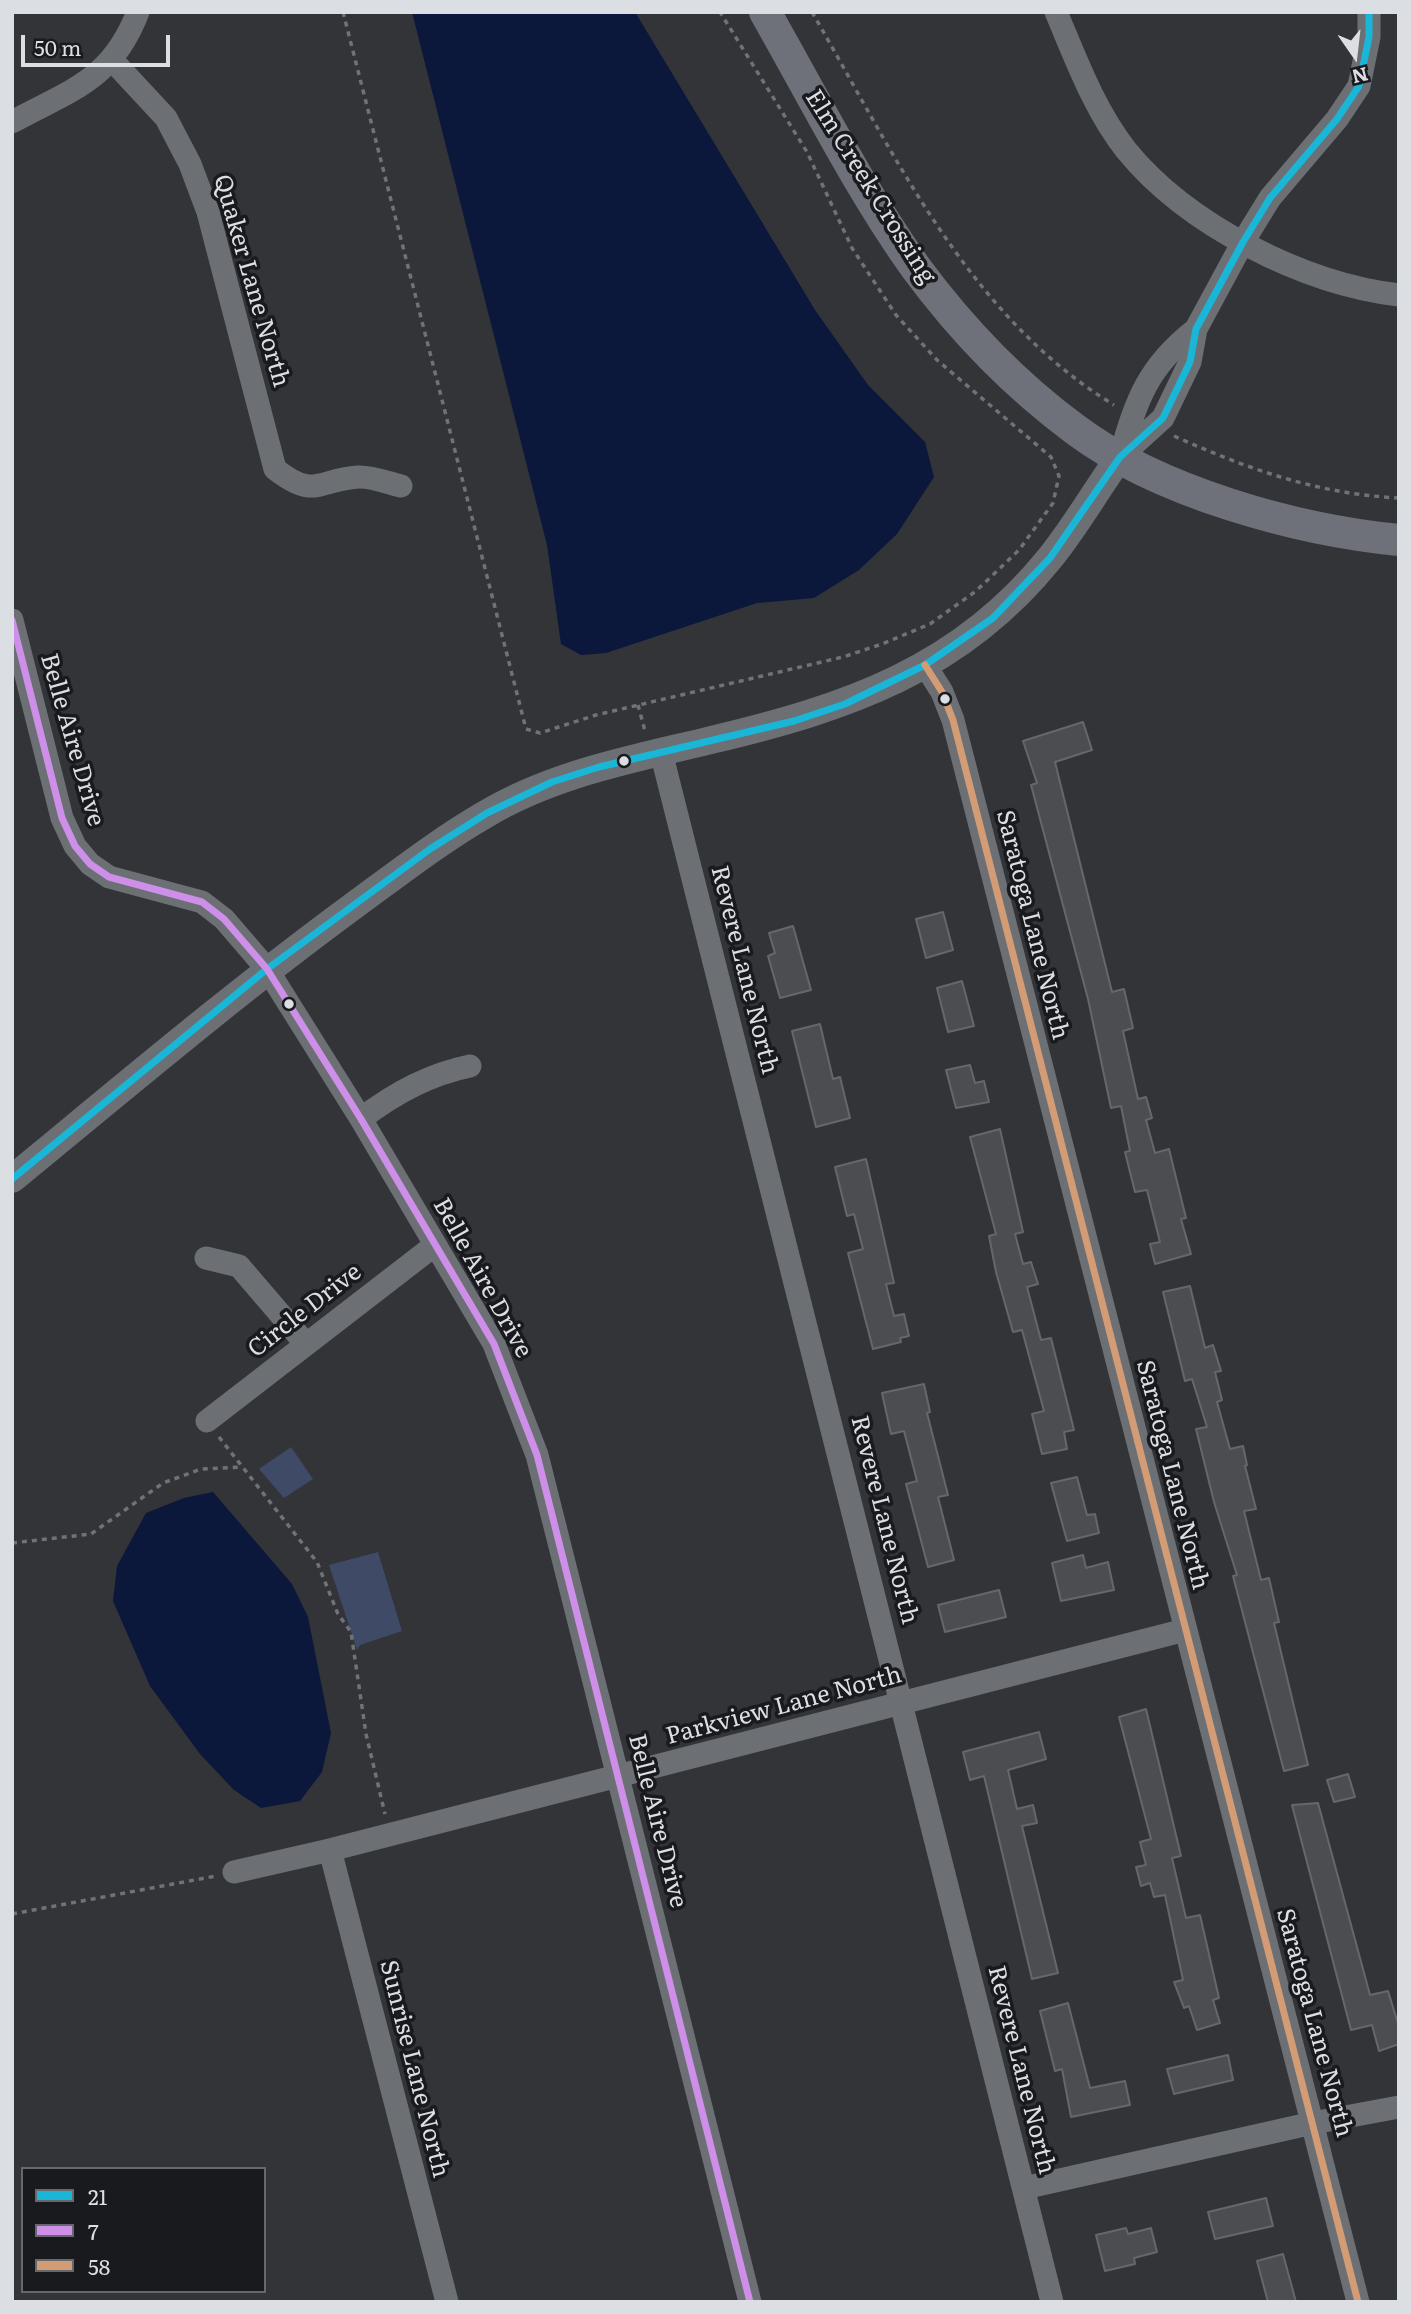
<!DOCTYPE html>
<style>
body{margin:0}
#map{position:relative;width:1411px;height:2314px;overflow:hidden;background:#323438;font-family:Literata,serif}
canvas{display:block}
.frame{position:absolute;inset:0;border:14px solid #dbdee3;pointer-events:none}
.legend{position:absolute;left:21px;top:2167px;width:245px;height:126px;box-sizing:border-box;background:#191a1e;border:2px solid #67686d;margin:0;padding:9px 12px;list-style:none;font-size:21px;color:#dbdee3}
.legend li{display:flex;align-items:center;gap:14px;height:35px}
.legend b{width:35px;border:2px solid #67686d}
.north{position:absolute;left:1320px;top:21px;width:70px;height:70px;-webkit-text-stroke:5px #191a1e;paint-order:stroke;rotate:166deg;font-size:19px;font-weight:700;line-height:28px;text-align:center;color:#dbdee3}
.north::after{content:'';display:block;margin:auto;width:24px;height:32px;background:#dbdee3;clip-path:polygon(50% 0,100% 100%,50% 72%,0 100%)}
.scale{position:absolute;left:21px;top:35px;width:149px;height:32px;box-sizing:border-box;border:4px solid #dbdee3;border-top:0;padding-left:9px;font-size:21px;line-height:24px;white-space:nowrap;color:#dbdee3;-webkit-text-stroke:5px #191a1e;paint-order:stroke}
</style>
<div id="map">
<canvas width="1411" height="2314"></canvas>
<div class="frame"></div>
<ul class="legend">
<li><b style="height:9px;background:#1ab6d8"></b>21</li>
<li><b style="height:9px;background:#ce8fe9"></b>7</li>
<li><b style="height:9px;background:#d39c74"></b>58</li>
</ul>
<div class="north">N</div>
<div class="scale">50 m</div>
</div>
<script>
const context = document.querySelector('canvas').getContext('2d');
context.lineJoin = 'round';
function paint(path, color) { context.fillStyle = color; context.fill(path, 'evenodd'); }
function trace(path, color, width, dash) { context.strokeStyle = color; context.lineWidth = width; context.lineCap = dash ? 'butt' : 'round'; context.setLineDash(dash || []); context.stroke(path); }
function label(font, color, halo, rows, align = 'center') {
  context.font = font + ' Literata,serif'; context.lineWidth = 7; context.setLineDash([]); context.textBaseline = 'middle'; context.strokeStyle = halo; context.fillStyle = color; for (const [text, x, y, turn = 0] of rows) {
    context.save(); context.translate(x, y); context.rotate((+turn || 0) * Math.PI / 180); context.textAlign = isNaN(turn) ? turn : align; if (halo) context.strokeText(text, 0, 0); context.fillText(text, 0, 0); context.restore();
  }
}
paint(new Path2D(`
 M291,1447L313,1479L284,1498L259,1469Z
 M378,1552L402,1631L360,1645L357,1650L329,1565Z`), '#3f4a67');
paint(new Path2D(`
 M412,12H635L815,310L868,385L925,442L934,477L897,534L859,570L814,598L757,603L606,653L581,655L561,644L547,545Z
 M213,1492L292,1584L308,1617L331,1733L322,1772L300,1801L261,1808L234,1790L200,1754L150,1686L113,1601L117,1566L146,1513L184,1498Z`), '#0b173b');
const building = new Path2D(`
 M1083,722L1092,750L1055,762L1112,992L1124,989L1133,1028L1123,1031L1138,1099L1146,1097L1152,1118L1146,1120L1155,1153L1169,1149L1186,1218L1181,1219L1191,1254L1155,1264L1150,1244L1160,1242L1147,1190L1135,1192L1125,1152L1130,1151L1121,1106L1111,1108L1088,999L1031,785L1037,783L1023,741Z
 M943,912L953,950L926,958L916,919Z
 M793,926L811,990L780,998L768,956L775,953L769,933Z
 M962,981L974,1026L948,1032L937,988Z
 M820,1024L833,1079L840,1077L850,1118L816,1127L792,1031Z
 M970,1065L975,1083L984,1081L989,1102L956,1108L946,1070Z
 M1000,1129L1023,1232L1015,1234L1023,1264L1031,1262L1038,1284L1027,1287L1041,1340L1051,1338L1074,1430L1064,1432L1067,1449L1042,1454L1032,1414L1044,1411L1022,1330L1013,1332L996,1272L989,1236L996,1234L970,1137Z
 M866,1159L894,1283L886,1284L894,1316L904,1314L909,1336L900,1338L901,1342L873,1349L848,1253L863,1249L854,1214L847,1216L835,1167Z
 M1190,1286L1205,1348L1213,1345L1221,1371L1215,1372L1222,1400L1217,1402L1230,1449L1243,1446L1247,1465L1245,1466L1256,1509L1244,1511L1261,1580L1269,1578L1279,1622L1274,1623L1308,1765L1284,1771L1233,1576L1237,1575L1214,1502L1196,1429L1207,1427L1192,1379L1185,1381L1163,1292Z
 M924,1384L930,1412L927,1413L948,1495L938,1497L954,1560L928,1567L906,1484L917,1481L904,1431L891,1434L882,1393Z
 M1077,1477L1087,1515L1095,1514L1099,1533L1067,1541L1051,1483Z
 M1083,1555L1086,1568L1108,1562L1114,1590L1061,1601L1052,1563Z
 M999,1590L1006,1617L945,1632L938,1605Z
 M1146,1709L1181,1856L1172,1858L1186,1918L1200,1915L1219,1998L1213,2000L1220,2023L1197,2030L1189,2006L1184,2008L1174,1982L1183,1980L1165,1895L1154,1897L1150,1883L1141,1886L1136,1867L1146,1865L1140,1842L1151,1839L1119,1717Z
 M1039,1732L1046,1759L1008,1770L1017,1809L1033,1805L1037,1823L1022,1826L1058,1973L1032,1979L984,1776L970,1780L963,1752Z
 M1348,1774L1355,1797L1334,1802L1327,1780Z
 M1318,1803L1370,1995L1388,1991L1399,2027V2044L1379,2051L1372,2025L1351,2030L1292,1805Z
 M1068,2003L1090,2088L1125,2081L1130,2105L1071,2117L1062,2069L1055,2071L1040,2011Z
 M1228,2055L1233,2080L1174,2094L1167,2069Z
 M1266,2198L1273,2226L1215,2239L1208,2212Z
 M1126,2228L1128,2234L1151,2228L1157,2252L1134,2258L1135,2264L1105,2271L1096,2235Z
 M1283,2254L1296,2302H1268L1257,2261Z`);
paint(building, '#4b4d51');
trace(building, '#65676a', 2);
trace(new Path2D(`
 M343,12L526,729L540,733L596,715L843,657L882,644L930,624L976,591L996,572L1019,550L1053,503L1059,476L1051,457L937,360L896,315L852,248L807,152L720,12
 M812,12C895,155 968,316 1114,405
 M1174,436C1248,469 1317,494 1399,498
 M638,705L645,731
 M219,1437L317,1562L338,1614L351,1632L366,1734L385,1814
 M12,1543L91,1534L163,1483L201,1469L241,1467
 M12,1914L216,1876`), '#6f7278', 3.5, [5, 5]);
trace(new Path2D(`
 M1056,12C1076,59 1094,109 1126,150C1187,225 1304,284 1399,295
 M113,61L166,118L190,164L208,212L275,469C315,500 317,480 358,477C371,476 388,483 401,486
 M12,122C72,89 111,81 138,12
 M1120,457L1163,418L1190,362L1196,329L1243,242L1270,198L1337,119L1359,86L1369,37V12
 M1120,457C1136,400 1148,366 1196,329
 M12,620L62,818L75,846L90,864L109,877L202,902L224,919L267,969L361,1119L494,1344L537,1455L750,2302
 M925,665L942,692L953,720L1358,2302
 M661,752L1052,2302
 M361,1119C393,1094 431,1074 470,1066
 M206,1258L239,1266L305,1343
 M207,1421L435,1245
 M330,1850L447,2302
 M234,1872L330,1850L1185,1630
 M1024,2188L1313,2123L1399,2107`), '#6c7075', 23);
trace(new Path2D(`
 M12,1179C124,1087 235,993 352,907C396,875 439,841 486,814C555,773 634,759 711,740C846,708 960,670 1050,558C1076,526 1096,490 1120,457`), '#6c7075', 28);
trace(new Path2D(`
 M765,12C814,98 859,188 916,268C961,329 1015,385 1076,430C1159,492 1296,530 1399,540`), '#6e7179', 32);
trace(new Path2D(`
 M12,1179L267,969L430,849L487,813L552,782L599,767L794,721L845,704L925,665L993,618L1050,558L1120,457L1163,418L1190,362L1196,329L1243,242L1270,198L1337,119L1359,86L1369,37V12`), '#1ab6d8', 7);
trace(new Path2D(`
 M12,620L62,818L75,846L90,864L109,877L202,902L224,919L267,969L361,1119L494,1344L537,1455L750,2302`), '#ce8fe9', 7);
trace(new Path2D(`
 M925,665L942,692L953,720L1358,2302`), '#d39c74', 7);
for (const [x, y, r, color] of [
 [945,699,6,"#dbdee3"],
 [624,761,6,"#dbdee3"],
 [289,1004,6,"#dbdee3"]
]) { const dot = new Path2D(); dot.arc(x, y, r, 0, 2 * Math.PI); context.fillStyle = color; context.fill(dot); trace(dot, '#191a1e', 2.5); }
label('24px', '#dbdee3', '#191a1e', [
 ["Elm Creek Crossing",870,187,58],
 ["Quaker Lane North",251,281,74],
 ["Belle Aire Drive",72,740,74],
 ["Saratoga Lane North",1032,925,76],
 ["Revere Lane North",744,970,76],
 ["Belle Aire Drive",482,1278,61],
 ["Circle Drive",305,1311,-38],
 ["Saratoga Lane North",1172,1475,76],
 ["Revere Lane North",884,1520,76],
 ["Parkview Lane North",784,1706,-15],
 ["Belle Aire Drive",657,1821,76],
 ["Saratoga Lane North",1314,2023,75],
 ["Sunrise Lane North",414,2069,76],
 ["Revere Lane North",1021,2070,76]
]);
</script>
